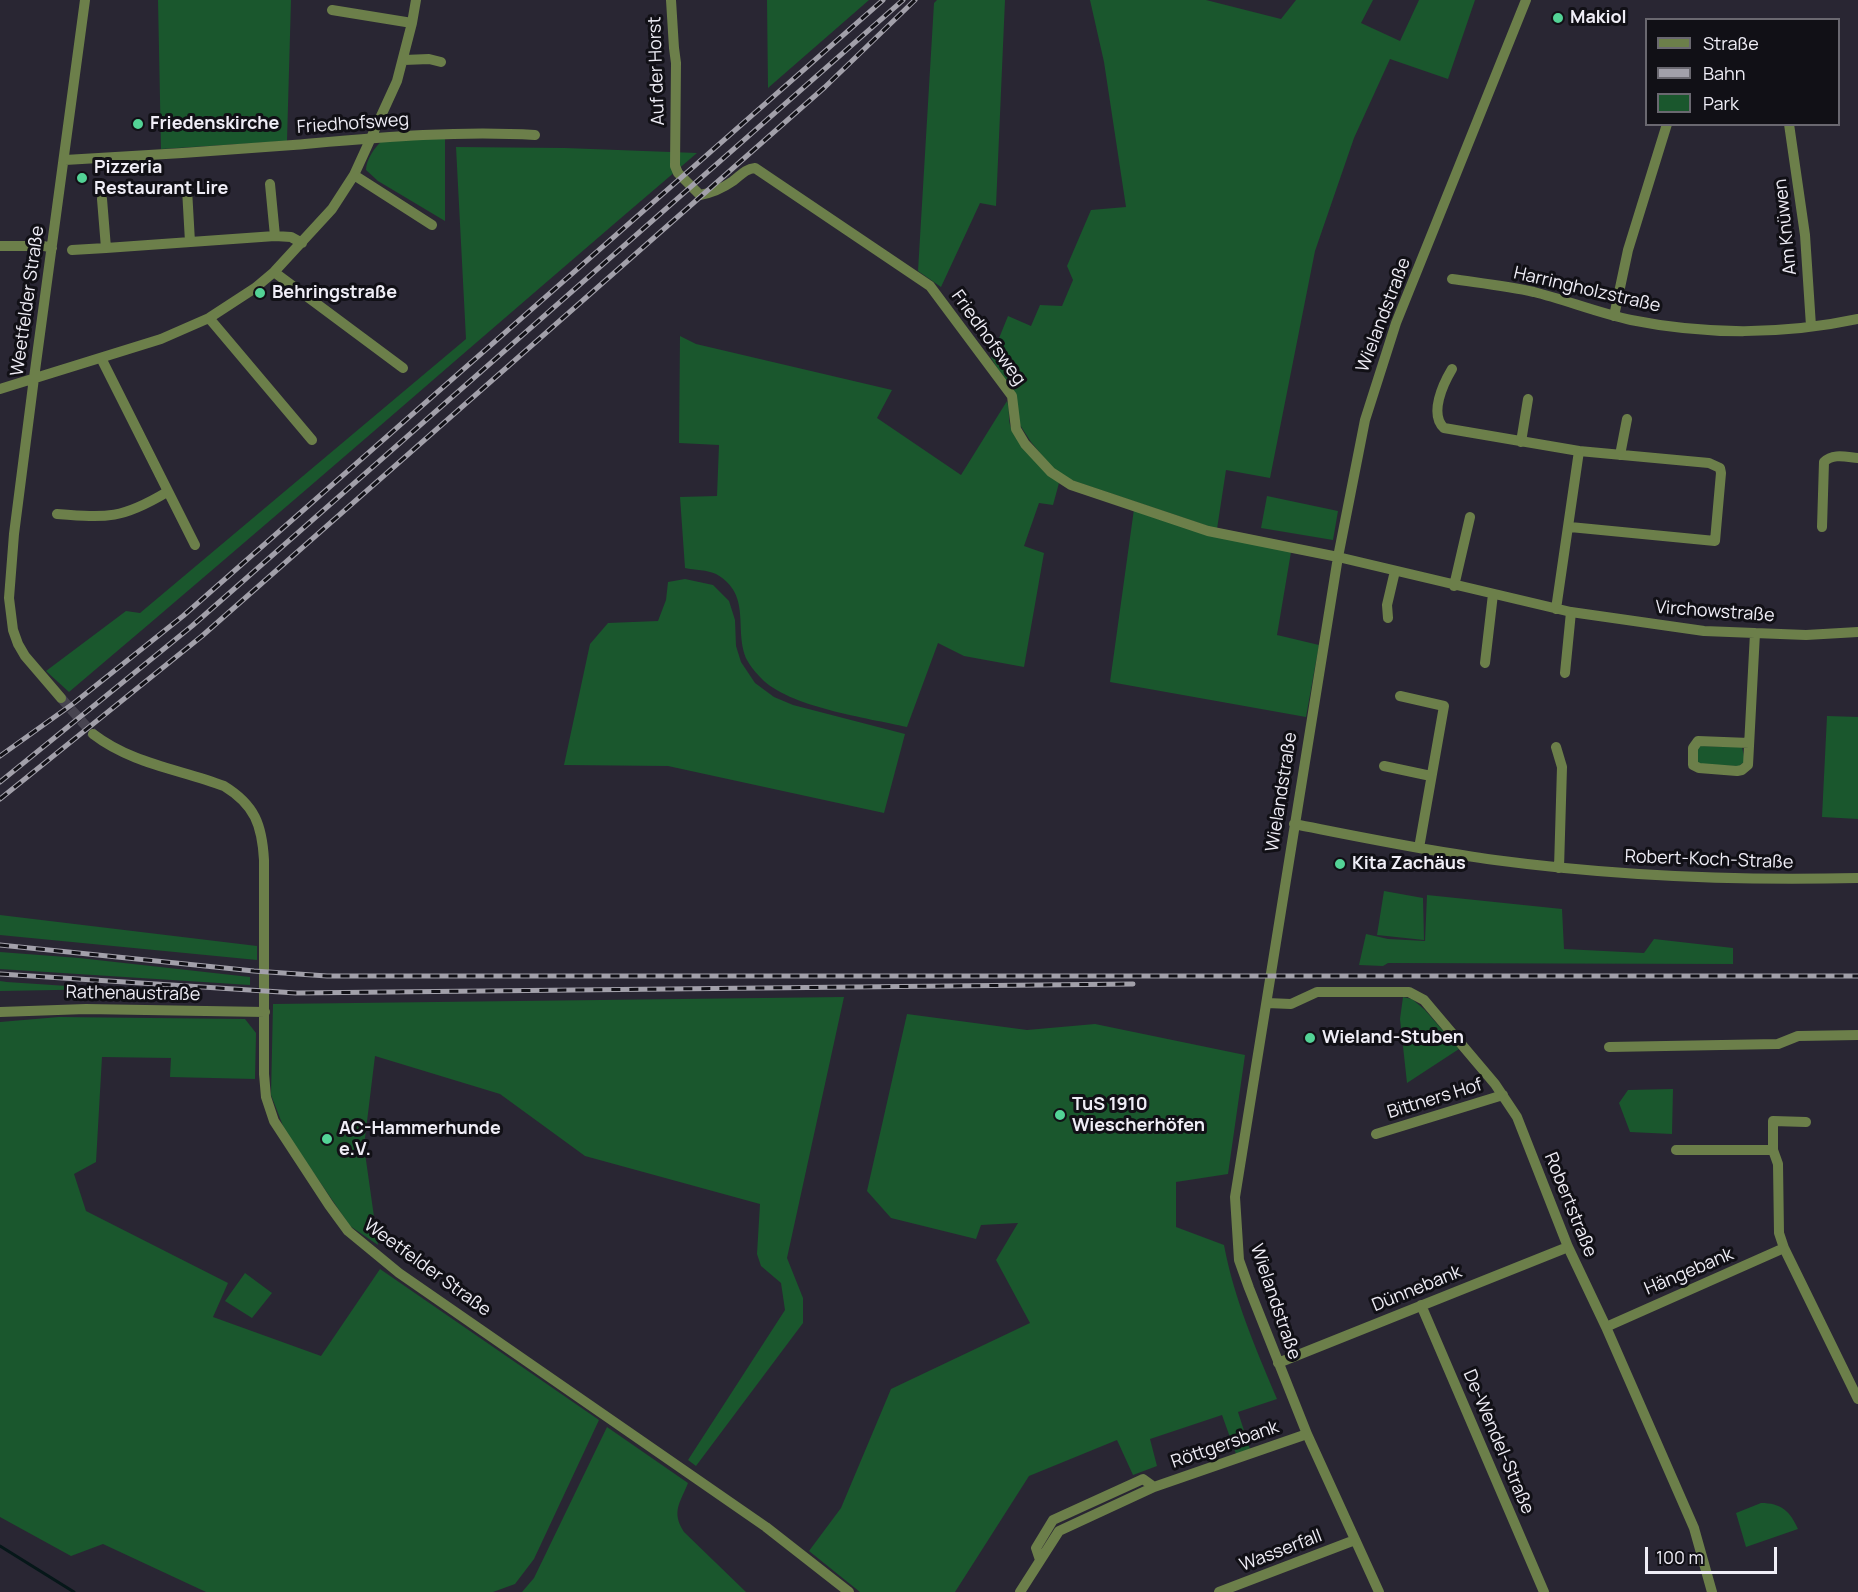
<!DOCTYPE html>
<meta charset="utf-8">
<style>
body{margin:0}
#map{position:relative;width:1858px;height:1592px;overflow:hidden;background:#292633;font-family:Manrope,sans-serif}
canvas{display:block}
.legend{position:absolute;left:1645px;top:18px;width:195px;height:108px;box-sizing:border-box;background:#111016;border:2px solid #6a6870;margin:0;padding:8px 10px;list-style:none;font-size:18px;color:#efedf6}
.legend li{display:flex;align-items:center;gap:12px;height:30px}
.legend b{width:30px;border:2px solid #6a6870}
.scale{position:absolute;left:1645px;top:1547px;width:132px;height:27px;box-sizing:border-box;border:3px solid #efedf6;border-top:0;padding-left:8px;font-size:18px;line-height:21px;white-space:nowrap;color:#efedf6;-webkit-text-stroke:4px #111016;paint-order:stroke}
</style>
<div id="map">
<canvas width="1858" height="1592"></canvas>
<ul class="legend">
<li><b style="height:8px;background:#6c7f4a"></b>Straße</li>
<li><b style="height:8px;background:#a2a0aa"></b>Bahn</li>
<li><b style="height:16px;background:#1a572d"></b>Park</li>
</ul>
<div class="scale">100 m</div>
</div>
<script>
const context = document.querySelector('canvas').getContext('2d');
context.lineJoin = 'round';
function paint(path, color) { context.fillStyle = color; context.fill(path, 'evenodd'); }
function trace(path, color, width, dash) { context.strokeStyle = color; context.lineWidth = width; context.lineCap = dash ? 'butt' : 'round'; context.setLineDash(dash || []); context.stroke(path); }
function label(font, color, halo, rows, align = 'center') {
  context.font = font + ' Manrope,sans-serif'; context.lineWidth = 6; context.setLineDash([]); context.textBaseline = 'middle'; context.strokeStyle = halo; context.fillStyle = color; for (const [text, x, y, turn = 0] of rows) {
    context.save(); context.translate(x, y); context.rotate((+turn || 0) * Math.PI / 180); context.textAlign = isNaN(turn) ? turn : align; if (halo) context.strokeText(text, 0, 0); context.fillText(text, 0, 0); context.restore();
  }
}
paint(new Path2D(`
 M158,0H291L287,141L161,149Z
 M767,0H869L768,88Z
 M937,0H1005L996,206L980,203L941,287L918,271L934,3Z
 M1090,0H1206L1281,19L1296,0H1373L1361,23L1400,41L1419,0H1475L1448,79L1390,59L1354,138L1315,251L1270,478L1226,470L1217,529L1059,476L1031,442L1018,422L1016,398L991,358L1008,316L1031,326L1040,305L1062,306L1073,280L1067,266L1091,210L1126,207L1104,62Z
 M445,138V221L378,181L366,170C366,160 374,148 382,141Z
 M456,147L565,148L697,153C487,332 280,514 69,692L46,671L126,611L140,613L466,339Z
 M680,336L696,344L892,390L877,418L961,475L1007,401C1010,409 1008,417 1010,425C1016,445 1044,467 1059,483L1053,505L1039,503L1024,546L1044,553L1024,667L964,656L938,643L907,727C868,718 788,707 761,678C757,674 750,666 747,660C733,630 753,595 716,574C708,570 694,570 685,568L680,497L717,496L719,445L679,443Z
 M1267,496L1338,511L1333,540L1261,528Z
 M1134,509L1291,552L1277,635L1319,645L1306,717L1110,682Z
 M685,579L713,585L729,601L735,620L736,646L741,662L755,683L774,697L793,705L905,734L884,813L668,766L564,765L590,644L608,623L658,621L666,600L668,582Z
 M1827,716L1858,717V819L1822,817Z
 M1698,746L1742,747L1745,761L1739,766L1702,765L1697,762Z
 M1384,891L1423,898L1424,940L1377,935Z
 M1427,895L1562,909L1564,949L1644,953L1654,939L1733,948V964L1388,963L1383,966L1359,965L1366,934L1388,939L1425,941Z
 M0,915L257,946V960L0,935Z
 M0,952L79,958L250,977V985L0,969Z
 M0,981L7,982L113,989L0,991Z
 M844,997L787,1258L803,1298V1323L696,1466L688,1460L785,1310L781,1283L761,1266L757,1254L760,1204L585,1156L500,1094L375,1056L364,1146L378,1245L350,1226L285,1131L271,1095L273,1004Z
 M1403,997L1412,999L1425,1010L1459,1049L1407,1083L1400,1019Z
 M907,1014L1027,1030L1095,1024L1245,1055L1228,1174L1176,1182V1227L1224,1245C1234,1299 1256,1349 1277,1399L1238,1412L1250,1449L1236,1454L1222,1415L1150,1439L1157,1466L1133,1475L1117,1440L1029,1476L955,1592H860L809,1551L841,1508L891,1389L1030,1323L996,1260L1018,1223L981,1225L976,1239L891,1218L867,1191Z
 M59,1017L245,1019L256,1033L255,1079L170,1077L171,1058L102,1057L96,1162L74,1174L86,1211L228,1283L213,1317L321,1356L380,1269L599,1420L534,1559L515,1584L493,1592H206L103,1544L71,1556L0,1517V1022Z
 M1673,1089L1672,1134L1630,1132L1619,1103L1628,1090Z
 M245,1273L272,1293L252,1318L225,1301Z
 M607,1427L688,1483C680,1503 671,1512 684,1532L746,1592H522L534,1578Z
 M1761,1503C1781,1503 1790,1511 1798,1529L1746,1547L1736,1513Z`), '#1a572d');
trace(new Path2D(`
 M0,1546L74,1592`), '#061719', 3);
trace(new Path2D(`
 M61,698L93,734`), '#474450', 10, [10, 5]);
trace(new Path2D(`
 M671,0L674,48L676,63L675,166L678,173L700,195C712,193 723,188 733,181C741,175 745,169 755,168L930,286L1012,396L1016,429L1025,444L1051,472L1071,485L1208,531L1338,557L1571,612L1704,631L1806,635L1858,632
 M332,10L412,23
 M404,60L429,59L441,62
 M1789,124L1805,235L1811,326
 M65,160C141,156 217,151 293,145C374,138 455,130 535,135
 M354,175L432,225
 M270,184L275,236
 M187,189L190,242
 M102,199L106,248L275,236L291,237L302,243
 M0,246H44L52,248
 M72,250L106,248
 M274,272L403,368
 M1452,279C1479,283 1507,286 1534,292C1566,300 1598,313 1631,320C1705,335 1784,335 1858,319
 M1614,316L1628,250L1667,124
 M209,318L312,440
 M101,358L195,545
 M1452,369C1443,384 1429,414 1444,428L1579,451L1556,609
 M0,389L161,339L209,318L255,288L274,272L332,209L354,175L397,81L412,23L416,0
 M1521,442L1528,399
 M1620,455L1627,419
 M57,514C108,518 122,519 167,492
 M1570,527L1715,541L1721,473L1720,468L1709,463L1579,451
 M1822,527L1824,462C1833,453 1846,457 1858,458
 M1454,586L1470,517
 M1388,618L1387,605L1395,571
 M1485,663L1493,594
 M1565,673L1571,612
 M1400,696L1444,706L1419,848
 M61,698L25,656L18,644L13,630L9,598L14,534L34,378L85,0
 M93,734C132,764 179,769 224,786C255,805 262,825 264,860V1074L266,1097L274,1121L329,1205L348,1231L399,1273L766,1527L849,1592
 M1749,743L1698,741L1693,748V765L1699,768L1737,771L1742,770L1748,765L1755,633
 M1556,747L1562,767L1559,868
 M1384,766L1431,776
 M1294,824C1360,837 1427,851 1495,860C1615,876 1737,881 1858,878
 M1267,1003L1291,1004L1317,992H1409L1424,1000L1495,1084L1517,1117L1568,1247L1606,1327L1694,1528L1712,1592
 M0,1012L86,1009L265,1012
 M1609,1047L1778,1044L1798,1036L1858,1035
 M1806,1122L1773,1121V1150L1778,1164L1779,1233L1784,1248L1858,1399
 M1376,1134L1503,1095
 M1676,1150H1773
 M1421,1305L1544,1592
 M1606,1327L1784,1248
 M1278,1363L1568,1247
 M1040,1560L1036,1548L1053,1520L1143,1479L1154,1487
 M1020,1592L1059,1531L1154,1487L1307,1434
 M1219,1592L1355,1540
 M1379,1592L1307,1434L1249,1288L1239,1260L1235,1197L1338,557L1365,420L1396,323L1526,0`), '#6c7f4a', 10);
const rail = new Path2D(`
 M0,756L74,703L183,616L883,0
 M0,782L192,626L903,0
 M0,799L202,636L825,87L915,0
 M0,945L254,971L327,976H1858
 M0,974L296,993L1133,984`);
trace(rail, '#a2a0aa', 5);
trace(rail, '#111016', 3, [9]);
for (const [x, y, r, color] of [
 [1558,18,6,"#53d396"],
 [138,124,6,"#53d396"],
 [82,178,6,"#53d396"],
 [260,293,6,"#53d396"],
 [1340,864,6,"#53d396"],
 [1310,1038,6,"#53d396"],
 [1060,1115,6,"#53d396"],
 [327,1139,6,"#53d396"]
]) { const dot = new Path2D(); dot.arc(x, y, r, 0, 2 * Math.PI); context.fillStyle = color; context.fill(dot); trace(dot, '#111016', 2); }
label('bold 18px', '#efedf6', '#111016', [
 ["Makiol",1570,18],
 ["Friedenskirche",150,124],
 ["Pizzeria",94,168],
 ["Restaurant Lire",94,189],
 ["Behringstraße",272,293],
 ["Kita Zachäus",1352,864],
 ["Wieland-Stuben",1322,1038],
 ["TuS 1910",1072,1105],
 ["Wiescherhöfen",1072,1126],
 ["AC-Hammerhunde",339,1129],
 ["e.V.",339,1150]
], 'left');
label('18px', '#efedf6', '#111016', [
 ["Auf der Horst",657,71,-92],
 ["Friedhofsweg",353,124,-4],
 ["Am Knüwen",1786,227,-96],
 ["Harringholzstraße",1587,290,13],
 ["Weetfelder Straße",28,301,-82],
 ["Wielandstraße",1384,315,-69],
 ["Friedhofsweg",988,338,54],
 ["Virchowstraße",1715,612,4],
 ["Wielandstraße",1282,792,-81],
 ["Robert-Koch-Straße",1709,860,2],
 ["Rathenaustraße",133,994,1],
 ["Bittners Hof",1435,1099,-17],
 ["Robertstraße",1570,1205,68],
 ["Weetfelder Straße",427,1268,36],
 ["Hängebank",1689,1272,-23],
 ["Dünnebank",1417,1289,-22],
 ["Wielandstraße",1275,1302,71],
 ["De-Wendel-Straße",1498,1442,67],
 ["Röttgersbank",1225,1445,-19],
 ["Wasserfall",1281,1551,-21]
]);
</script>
